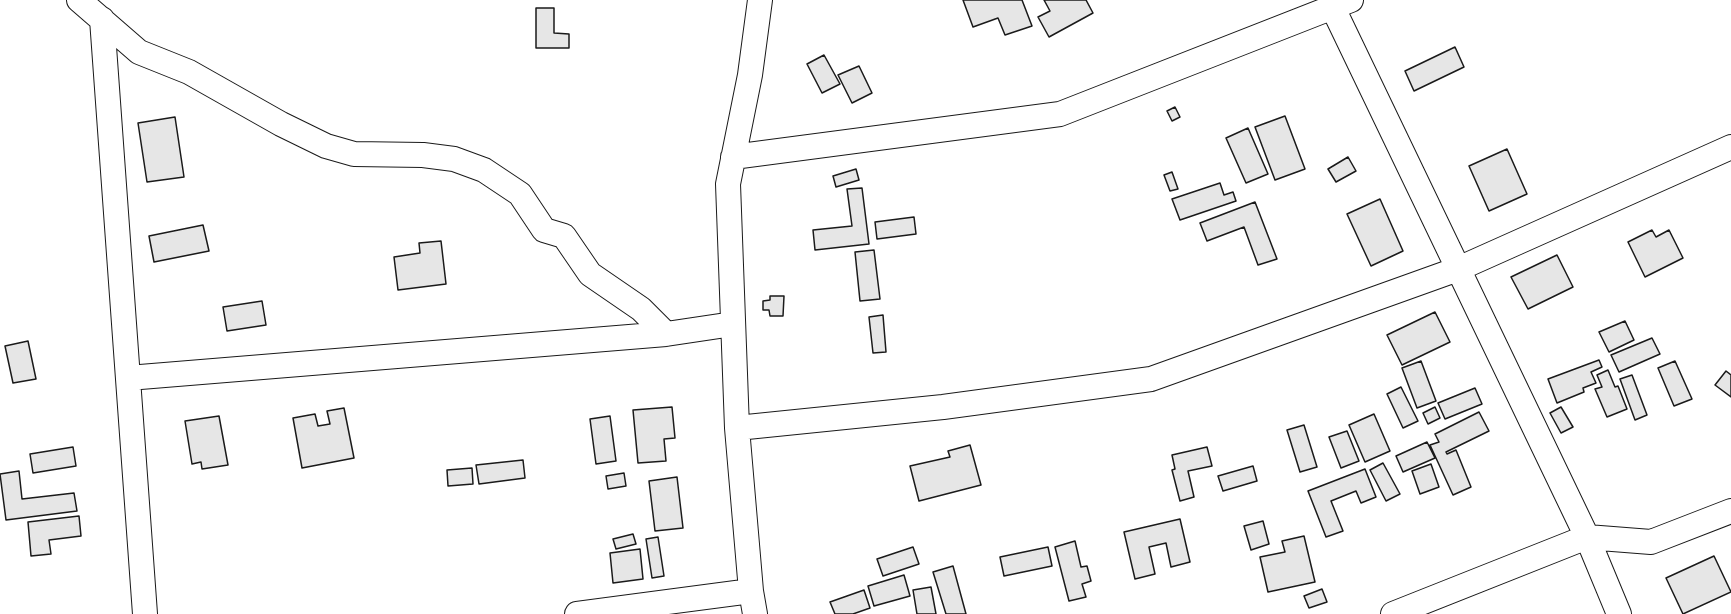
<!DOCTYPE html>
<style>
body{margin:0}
canvas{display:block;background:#fff}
</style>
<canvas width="1731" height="614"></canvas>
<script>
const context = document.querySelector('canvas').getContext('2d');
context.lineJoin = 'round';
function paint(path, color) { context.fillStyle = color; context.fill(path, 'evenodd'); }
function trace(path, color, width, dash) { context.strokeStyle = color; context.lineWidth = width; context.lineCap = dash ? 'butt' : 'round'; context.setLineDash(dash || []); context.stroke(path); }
const building = new Path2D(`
 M963,0H1022L1032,26L1005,35L998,18L973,27Z
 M1044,0H1086L1093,13L1049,37L1038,17L1050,11Z
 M536,8H554V33L569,34V48H536Z
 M1455,47L1464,67L1414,91L1405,71Z
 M824,55L840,84L822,93L807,64Z
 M859,66L872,93L852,103L838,75Z
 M1175,107L1180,117L1172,121L1167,111Z
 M1285,116L1305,169L1275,180L1255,127Z
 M175,117L184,177L147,182L138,123Z
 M1248,128L1268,174L1246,183L1226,138Z
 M1507,149L1527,194L1489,211L1469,166Z
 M1348,157L1356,171L1336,182L1328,169Z
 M856,169L859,180L836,187L833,176Z
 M1172,172L1178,189L1170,191L1164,175Z
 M1220,183L1224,195L1233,192L1236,201L1180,220L1172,199Z
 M862,188L869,244L815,250L813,230L852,226L847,189Z
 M1380,199L1403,251L1371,266L1347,214Z
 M1255,202L1277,259L1258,265L1244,227L1207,241L1200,223Z
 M914,217L916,234L877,239L875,222Z
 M203,225L209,251L154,262L149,236Z
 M1652,230L1656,237L1669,230L1683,258L1645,277L1628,242Z
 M441,241L446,284L398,290L394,257L420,253L419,243Z
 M874,250L880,299L860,301L855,252Z
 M1557,255L1573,287L1528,309L1511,277Z
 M770,296H784L783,316H770L769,310H763V301L770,300Z
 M262,301L266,325L227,331L223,307Z
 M1435,312L1450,342L1402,365L1387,335Z
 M883,315L886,352L873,353L869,317Z
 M1625,321L1634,340L1609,352L1599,332Z
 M1652,338L1660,354L1619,372L1611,355Z
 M28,341L36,379L13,383L5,346Z
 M1599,360L1602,367L1591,372L1596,383L1583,388L1584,392L1557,403L1548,379Z
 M1421,361L1436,401L1417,408L1402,368Z
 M1675,361L1692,399L1674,406L1658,368Z
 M1608,370L1615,387L1618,386L1627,409L1607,417L1595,389L1602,387L1597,375Z
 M1726,371L1731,375V397L1715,385Z
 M1632,375L1647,415L1635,420L1620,379Z
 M1401,387L1418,421L1403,428L1387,394Z
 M1475,388L1482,404L1445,419L1438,403Z
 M672,407L675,438L664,439L666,461L638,463L633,410Z
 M1435,407L1440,418L1428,424L1423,413Z
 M1561,407L1573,427L1561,433L1550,413Z
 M344,408L354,458L302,468L293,418L315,414L318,426L330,424L327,411Z
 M1479,412L1489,431L1446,452L1447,454L1456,450L1471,487L1453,495L1430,445L1439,442L1435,434Z
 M1374,414L1390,451L1365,462L1349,425Z
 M219,416L228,465L202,469L201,462L192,464L185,421Z
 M610,416L616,461L596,464L590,419Z
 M1304,425L1317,467L1300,472L1287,430Z
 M1347,431L1359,461L1341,468L1329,437Z
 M1427,442L1435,458L1403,472L1396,456Z
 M970,445L981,485L919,501L910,466L950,457L948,451Z
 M73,447L76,466L33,473L30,454Z
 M1207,447L1212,466L1188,471L1194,497L1180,501L1172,470L1175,469L1172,455Z
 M523,460L525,478L479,484L476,465Z
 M1383,463L1400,494L1386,501L1370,470Z
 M1431,464L1439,487L1420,494L1412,471Z
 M1253,466L1257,481L1223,491L1218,476Z
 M472,468L473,484L448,486L447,470Z
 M1365,469L1376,497L1361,503L1356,491L1331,501L1343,531L1326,537L1308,491Z
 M19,471L22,499L74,493L77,511L6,520L0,474Z
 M624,473L626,486L608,489L606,476Z
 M677,477L683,528L655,531L649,481Z
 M79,516L81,536L49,540L51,554L31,556L28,522Z
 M1180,519L1190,562L1171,567L1166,543L1149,547L1155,574L1135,579L1124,532Z
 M1263,521L1269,544L1251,550L1244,526Z
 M633,534L636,544L616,549L613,539Z
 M1304,536L1315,582L1268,592L1260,557L1285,552L1282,541Z
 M658,537L664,576L652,578L646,539Z
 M1075,541L1081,567L1087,566L1091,581L1082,584L1086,597L1069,601L1055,547Z
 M913,547L919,564L883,576L877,559Z
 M1048,547L1052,566L1004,576L1000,557Z
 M640,549L643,579L613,583L610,553Z
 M1714,556L1731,592L1683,614L1666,578Z
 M953,566L966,614H946L933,572Z
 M904,575L910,596L874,606L868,586Z
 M931,587L936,614H917L913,590Z
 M1322,589L1327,602L1309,608L1304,596Z
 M864,590L870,608L853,614H835L830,602Z`);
paint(building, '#e6e6e6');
trace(building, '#1a1a1a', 1.5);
const street = new Path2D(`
 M79,0L139,52L189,72L281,124L326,146L354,154L423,155L454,159L484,170L520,194L544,230L564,236L590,274L641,309L666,334
 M1333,8L1587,537L1619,614
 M102,19L145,614
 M733,157L1060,114L1351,0
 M128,378L666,334L733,324
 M737,428L943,407L1151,379L1458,269L1731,147
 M577,614L751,591
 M755,614L751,591L737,428L728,184L750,75L760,0
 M1393,614L1587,537L1651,542L1731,511`);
trace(street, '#1a1a1a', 26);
trace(street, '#fff', 24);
</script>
